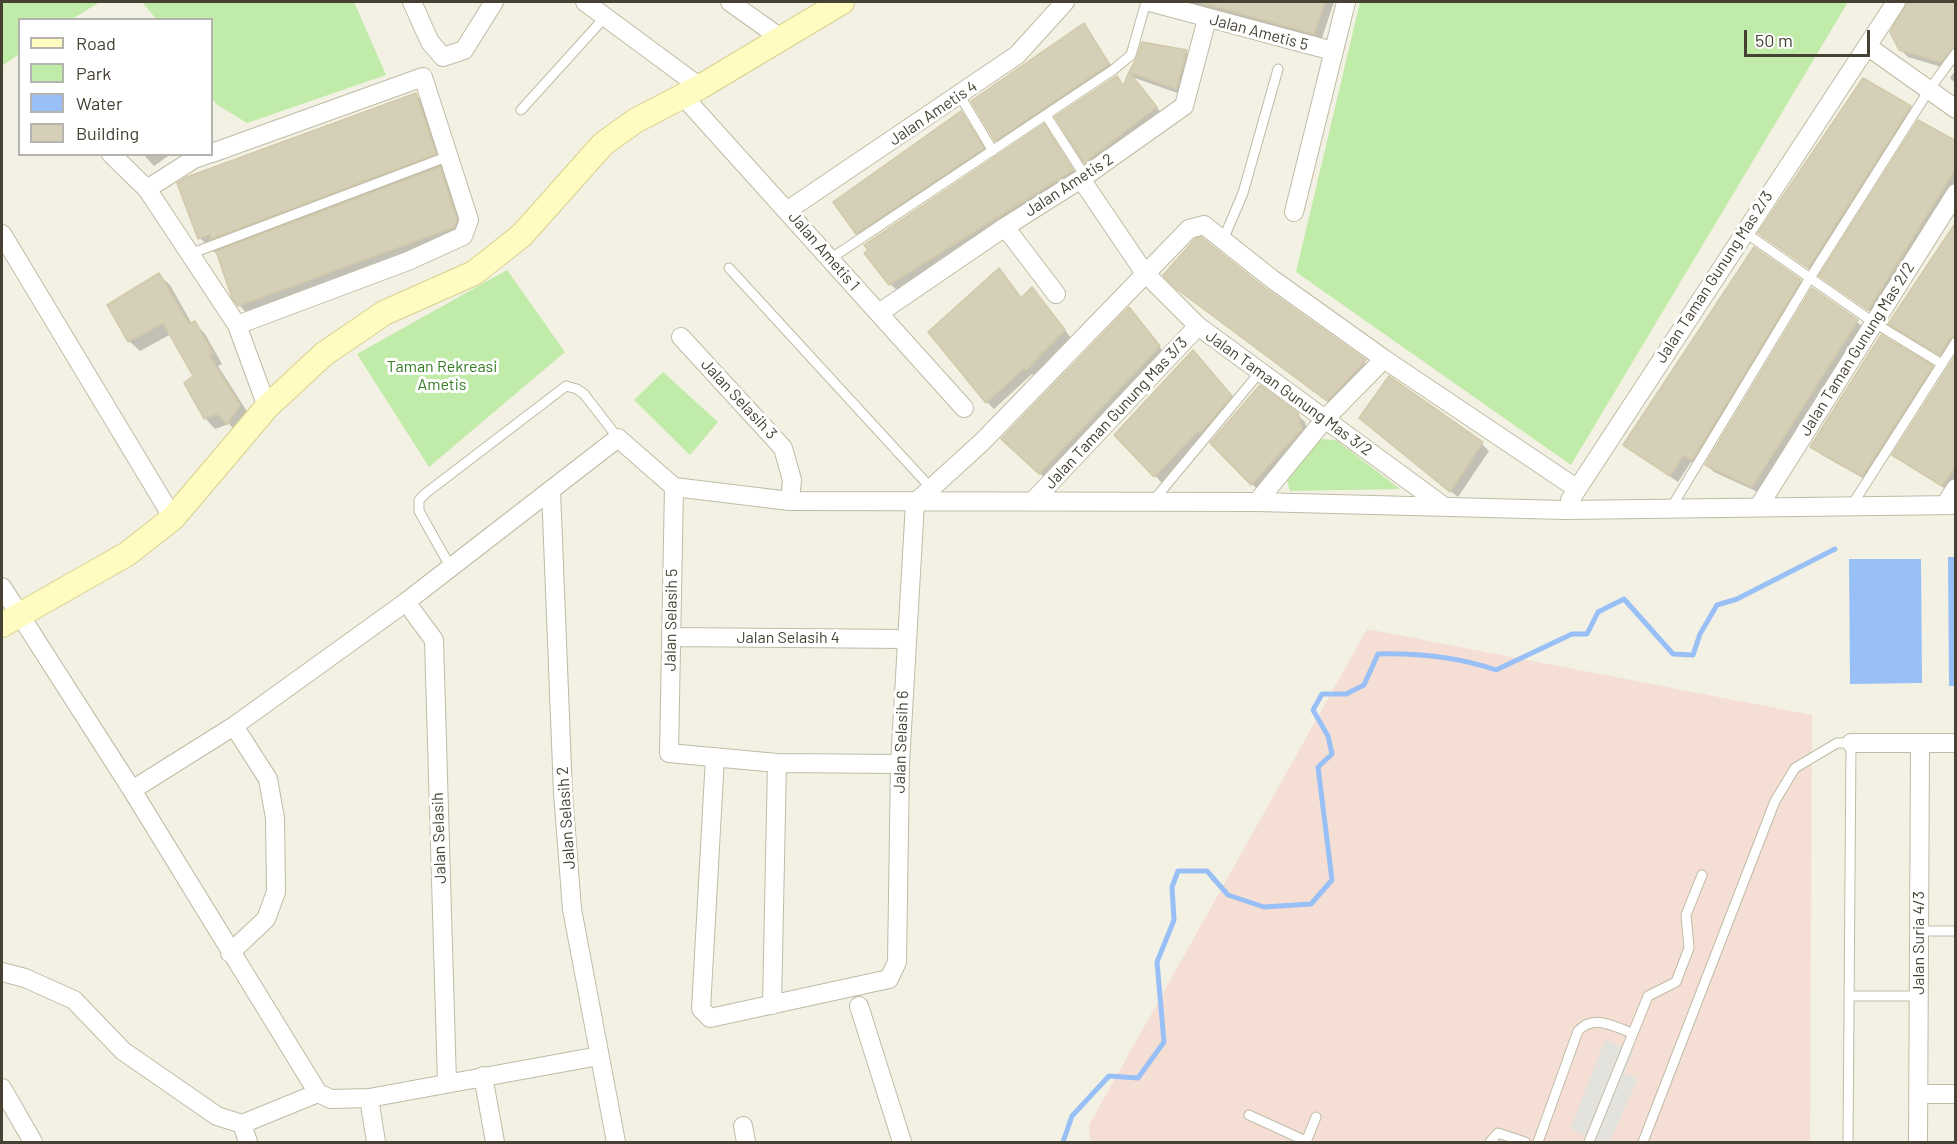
<!DOCTYPE html>
<style>
body{margin:0}
#map{position:relative;width:1957px;height:1144px;overflow:hidden;background:#f3f1e3;font-family:Barlow,sans-serif}
canvas{display:block}
.frame{position:absolute;inset:0;border:3px solid #454133;pointer-events:none}
.legend{position:absolute;left:18px;top:18px;width:195px;height:138px;box-sizing:border-box;background:#fff;border:2px solid #b5b3ad;margin:0;padding:8px 10px;list-style:none;font-size:18px;color:#454133}
.legend li{display:flex;align-items:center;gap:12px;height:30px}
.legend b{width:30px;border:2px solid #b5b3ad}
.scale{position:absolute;left:1744px;top:30px;width:126px;height:27px;box-sizing:border-box;border:3px solid #454133;border-top:0;padding-left:8px;font-size:18px;line-height:21px;white-space:nowrap;color:#454133;-webkit-text-stroke:4px #fff;paint-order:stroke}
</style>
<div id="map">
<canvas width="1957" height="1144"></canvas>
<div class="frame"></div>
<ul class="legend">
<li><b style="height:8px;background:#fffbc1"></b>Road</li>
<li><b style="height:16px;background:#c1eba8"></b>Park</li>
<li><b style="height:16px;background:#99c0f6"></b>Water</li>
<li><b style="height:16px;background:#d5cfb8"></b>Building</li>
</ul>
<div class="scale">50 m</div>
</div>
<script>
const context = document.querySelector('canvas').getContext('2d');
context.lineJoin = 'round';
function paint(path, color) { context.fillStyle = color; context.fill(path, 'evenodd'); }
function trace(path, color, width, dash) { context.strokeStyle = color; context.lineWidth = width; context.lineCap = dash ? 'butt' : 'round'; context.setLineDash(dash || []); context.stroke(path); }
function label(font, color, halo, rows, align = 'center') {
  context.font = font + ' Barlow,sans-serif'; context.lineWidth = 6; context.setLineDash([]); context.textBaseline = 'middle'; context.strokeStyle = halo; context.fillStyle = color; for (const [text, x, y, turn = 0] of rows) {
    context.save(); context.translate(x, y); context.rotate((+turn || 0) * Math.PI / 180); context.textAlign = isNaN(turn) ? turn : align; if (halo) context.strokeText(text, 0, 0); context.fillText(text, 0, 0); context.restore();
  }
}
paint(new Path2D(`
 M1367,629L1812,715L1810,1142H1090L1089,1125Z`), '#f5dfd5');
paint(new Path2D(`
 M2,2H100L72,19L20,20L19,54L2,66Z
 M142,2H354L386,75L247,123L216,104L212,98V20L156,19Z
 M1360,2H1848L1571,465L1296,272Z
 M507,270L565,352L429,467L357,354Z
 M663,372L718,422L690,455L634,400Z
 M1320,439L1336,440L1400,489L1290,491L1286,477Z`), '#c1eba8');
paint(new Path2D(`
 M1605,1040L1633,1052L1624,1074L1638,1078L1610,1142H1600L1570,1129Z`), '#e3e2dc');
paint(new Path2D(`
 M1948,557H1955V686H1949Z
 M1849,559H1921L1922,683L1850,684Z`), '#99c0f6');
paint(new Path2D(`
 M1175,2H1334L1321,41Z
 M1911,2H1956V60L1948,69L1908,57L1900,49L1892,32Z
 M1083,25L1116,72L1003,147L996,140Z
 M1186,52L1194,59L1183,95L1132,77L1163,115L1093,169L1057,117L1116,78L1125,86L1139,57Z
 M1956,69V84L1950,78Z
 M416,95L431,110L450,169L443,172L455,183L472,236L254,320L239,305L218,252L215,253L200,238Z
 M1910,107L1917,114L1816,274L1760,233Z
 M961,113L990,156L864,240L857,233Z
 M1044,126L1079,178L898,291L890,284Z
 M1956,143V186L1876,316L1821,276Z
 M143,154H171L154,166Z
 M1956,225V349L1948,361L1890,323Z
 M999,270L1022,299L1039,296L1071,338L1034,376L1032,374L994,409L987,402Z
 M159,275L170,285L192,324L195,323L205,334L222,364L218,366L250,416L238,433L229,424L215,429L205,418L195,376L171,334L140,351L129,341Z
 M1800,281L1807,288L1700,466L1691,462L1678,482L1625,445Z
 M1265,289L1372,368L1335,407L1184,294Z
 M1813,290L1865,328L1760,493L1714,472L1706,465Z
 M1129,309L1166,355L1047,480L1003,439Z
 M1956,356V483L1950,492L1894,455Z
 M1200,359L1238,404L1162,483L1116,435Z
 M1932,367L1939,375L1870,482L1820,454L1812,447Z
 M1297,414L1305,422L1308,436L1259,491L1212,443Z
 M1361,418L1482,444L1489,451L1458,497Z`), '#0003');
trace(new Path2D(`
 M1063,1142L1072,1116L1109,1076L1138,1078L1164,1042L1157,962L1174,920L1172,887L1178,871H1207L1228,895L1264,907L1311,904L1332,880L1318,767L1332,754L1328,736L1313,710L1322,694H1346L1364,685L1378,654C1418,653 1457,657 1496,670L1572,634H1587L1598,612L1624,599L1673,654L1693,655L1700,634L1717,605L1737,599L1835,549`), '#99c0f6', 5);
const building = new Path2D(`
 M1199,2H1325L1314,34Z
 M1907,2H1956V46L1941,62L1899,50L1890,32Z
 M1084,23L1109,64L995,141L971,101Z
 M1142,42L1187,50L1176,89L1129,72L1137,57Z
 M1129,72L1157,107L1084,163L1055,117L1117,76L1123,86Z
 M1863,78L1911,106L1808,268L1758,233Z
 M416,93L436,154L211,239L210,234L198,239L177,183L187,177Z
 M961,111L984,148L856,234L833,202Z
 M1918,120L1956,141V168L1868,310L1819,276Z
 M1044,124L1073,170L889,285L864,253L868,250L864,245Z
 M440,167L457,220L454,227L238,306L232,298L216,251Z
 M1956,222V335L1950,338L1940,355L1888,324Z
 M1201,237L1265,288L1366,360L1327,401L1174,287L1163,275L1195,239Z
 M1754,247L1801,280L1692,460L1683,456L1670,476L1623,445Z
 M999,268L1021,298L1032,287L1065,330L1026,370L1024,368L986,403L928,332Z
 M159,273L189,324L195,321L213,353L209,355L240,405L227,424L217,414L204,419L184,383L193,376L163,323L128,342L107,305Z
 M1812,288L1858,320L1752,487L1705,465Z
 M1129,307L1160,346L1039,474L1001,439Z
 M1881,335L1933,366L1862,476L1810,447Z
 M1193,350L1232,396L1200,433L1198,431L1154,477L1114,435Z
 M1956,355V465L1942,486L1892,455Z
 M1389,376L1483,442L1450,492L1359,418Z
 M1260,385L1298,413L1302,429L1251,485L1210,443Z`);
paint(building, '#d5cfb8');
trace(building, '#d1c9aa', 1.5);
const lane = new Path2D(`
 M960,96L993,151
 M521,110L606,16
 M1047,117L1085,176
 M1743,231L1873,322L1942,364
 M1223,240L1243,193L1278,69
 M190,254L449,156
 M830,259L1113,70L1131,55L1146,2
 M729,268L930,487
 M1153,501L1260,372
 M1852,505L1956,342
 M1671,508L1810,278L1929,90L1956,53
 M451,568L419,511V500L426,493L566,386L577,389L584,394L618,438
 M1919,931H1956
 M1849,996H1919
 M1249,1115L1306,1141
 M1306,1142L1316,1117
 M1490,1142L1498,1133L1525,1142
 M1538,1142L1578,1031C1594,1014 1613,1026 1632,1033
 M1589,1142L1648,996L1676,982L1689,948L1686,915L1702,875
 M1643,1142L1775,801L1795,768L1837,743H1851L1848,1142`);
const street = new Path2D(`
 M412,2L430,42L443,57L464,50L494,2
 M585,2L700,87
 M730,2L782,39
 M1150,2L1333,51
 M1867,46L1956,109
 M683,96L964,408
 M212,153L423,77L469,220L463,236L408,261L237,325
 M111,154L147,189L237,325L267,407
 M1081,179L1144,272L1198,326L1442,505
 M147,189L194,159L208,154
 M788,210L1017,55L1065,2
 M1294,212L1346,2
 M1005,227L1056,294
 M2,234L173,518
 M879,313L1005,227L1081,179L1184,106L1207,19
 M681,337L783,448L792,480L790,501
 M674,487L669,753L777,763L900,764
 M551,490L563,793L572,909L616,1142
 M1034,500L1198,326
 M1570,500L1896,2
 M1257,502L1325,419L1384,359
 M1945,505L1956,488
 M1759,506L1956,193
 M2,587L132,790L318,1093L331,1099L369,1098L599,1056
 M406,602L434,640L447,1083
 M671,637L905,639
 M1851,743H1956
 M715,757L701,1009L710,1018L889,979L897,962L900,764L915,503L982,442L1189,229L1204,225L1272,279L1384,359L1576,488
 M132,790L234,726L406,602L618,438L674,487L790,501L1257,502L1565,510L1956,505
 M230,953L266,919L276,892L275,818L268,779L234,726
 M2,972L25,978L74,1000L123,1051L217,1116L242,1124L318,1093
 M772,1005L777,763
 M859,1006L902,1142
 M483,1076L495,1142
 M2,1088L33,1142
 M1919,1094H1956
 M369,1098L376,1142
 M242,1124L248,1142
 M743,1126L746,1142
 M1918,1142L1920,743`);
const secondary = new Path2D(`
 M2,625L127,554L173,518L267,407L324,354L384,313L474,273L522,235L603,144L635,121L700,87L842,2`);
trace(lane, '#bfbba5', 11);
trace(street, '#bfbba5', 20);
trace(secondary, '#d7d18f', 26);
trace(lane, '#fff', 9);
trace(street, '#fff', 18);
trace(secondary, '#fffbc1', 24);
label('16px', '#454133', '#fff', [
 ["Jalan Ametis 5",1259,32,15],
 ["Jalan Ametis 4",933,113,-34],
 ["Jalan Ametis 2",1069,185,-33],
 ["Jalan Ametis 1",824,251,49],
 ["Jalan Taman Gunung Mas 2/3",1714,277,-57],
 ["Jalan Taman Gunung Mas 2/2",1857,349,-58],
 ["Jalan Taman Gunung Mas 3/2",1289,393,36],
 ["Jalan Selasih 3",739,399,47],
 ["Jalan Taman Gunung Mas 3/3",1116,413,-47],
 ["Jalan Selasih 5",671,620,-89],
 ["Jalan Selasih 4",788,638],
 ["Jalan Selasih 6",901,742,-88],
 ["Jalan Selasih 2",566,818,-94],
 ["Jalan Selasih",439,838,-92],
 ["Jalan Suria 4/3",1919,943,-90]
]);
label('16px', '#347b22', '#fff', [
 ["Taman Rekreasi",442,367],
 ["Ametis",442,385]
]);
</script>
